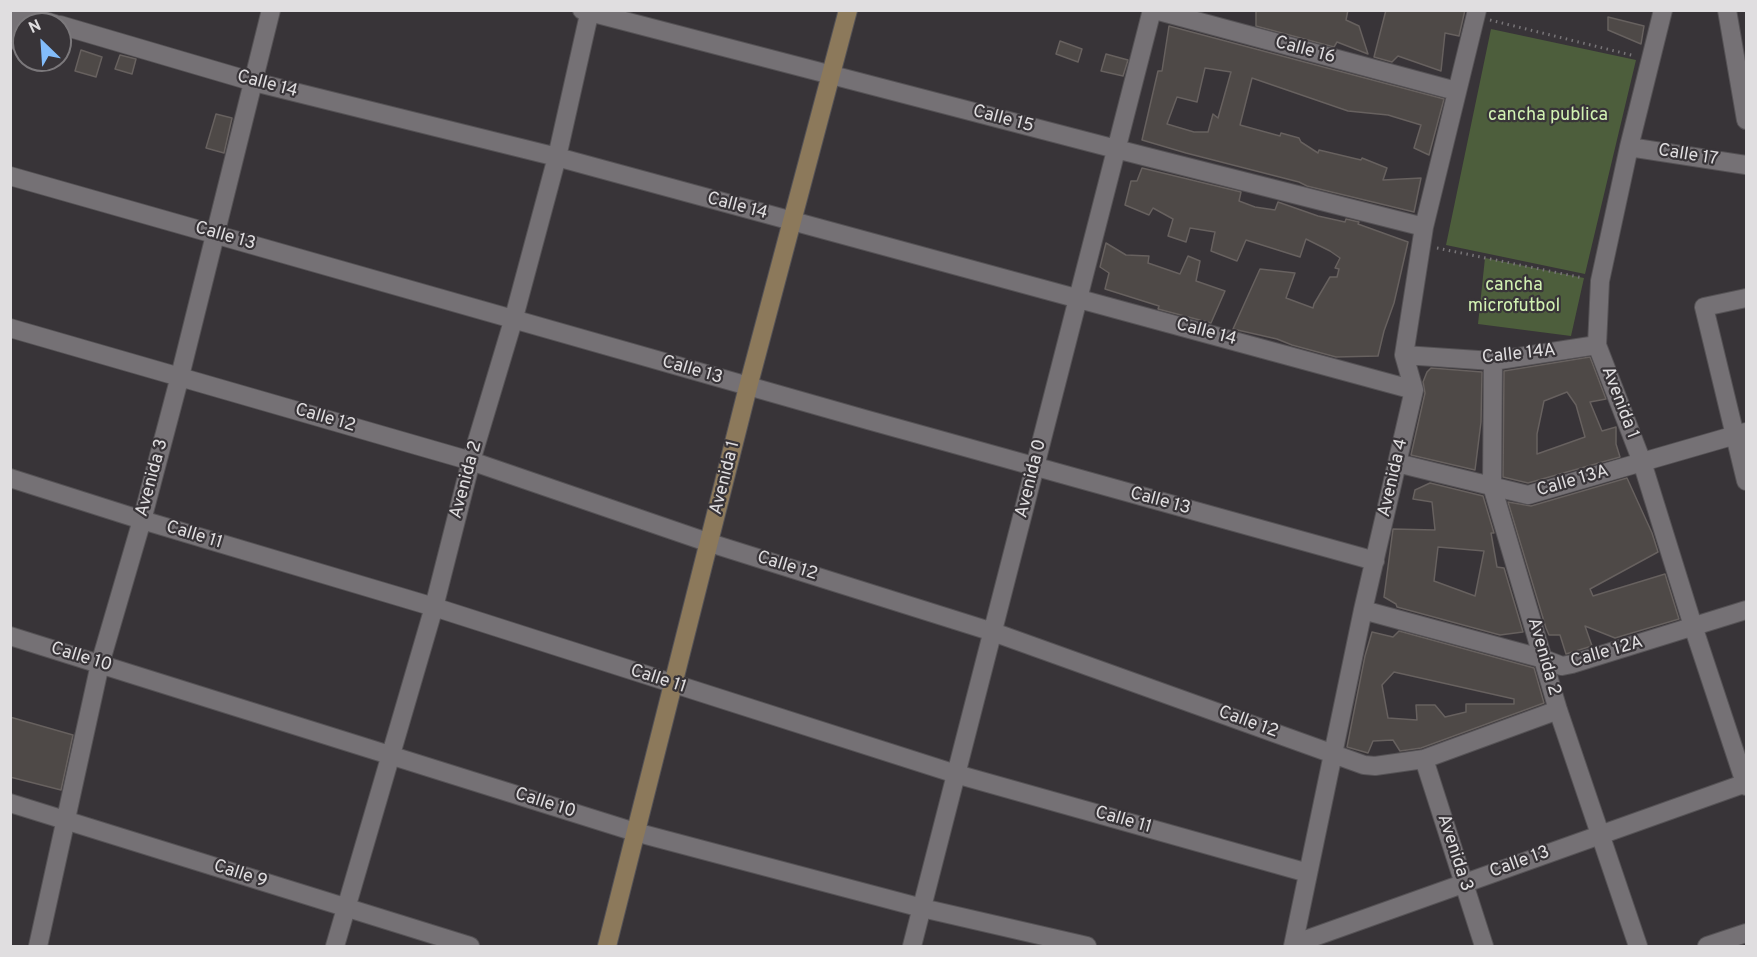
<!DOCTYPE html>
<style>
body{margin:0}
#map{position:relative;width:1757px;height:957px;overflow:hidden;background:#383438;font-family:Overpass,sans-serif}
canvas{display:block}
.frame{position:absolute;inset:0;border:12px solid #e0dee0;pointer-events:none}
.north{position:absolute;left:12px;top:12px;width:60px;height:60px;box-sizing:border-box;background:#383438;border:2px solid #7b787b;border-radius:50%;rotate:335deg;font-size:16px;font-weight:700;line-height:24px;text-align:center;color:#e0dee0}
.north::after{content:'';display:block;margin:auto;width:21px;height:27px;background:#82bcfa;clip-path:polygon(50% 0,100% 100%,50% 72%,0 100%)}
</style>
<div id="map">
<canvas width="1757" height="957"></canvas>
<div class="frame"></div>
<div class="north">N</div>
</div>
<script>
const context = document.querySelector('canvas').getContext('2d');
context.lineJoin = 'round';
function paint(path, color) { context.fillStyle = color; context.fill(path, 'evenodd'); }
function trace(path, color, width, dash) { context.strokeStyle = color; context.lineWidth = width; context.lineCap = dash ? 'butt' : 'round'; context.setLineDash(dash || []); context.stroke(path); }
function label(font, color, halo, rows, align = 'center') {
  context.font = font + ' Overpass,sans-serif'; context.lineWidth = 4.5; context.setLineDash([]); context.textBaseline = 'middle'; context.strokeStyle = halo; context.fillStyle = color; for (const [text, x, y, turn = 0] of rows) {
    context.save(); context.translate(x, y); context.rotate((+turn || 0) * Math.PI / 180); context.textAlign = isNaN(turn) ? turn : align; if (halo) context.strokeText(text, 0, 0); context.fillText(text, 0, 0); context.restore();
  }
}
paint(new Path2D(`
 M1491,29L1636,60L1585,274L1446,245Z
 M1485,258L1584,278L1571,336L1478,324Z`), '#4d5e3c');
const building = new Path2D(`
 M1256,10H1348L1346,20L1359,26L1368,54L1337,42L1334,47L1256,26Z
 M1386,10H1465L1459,36L1445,33L1441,71L1398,56L1392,62L1374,57Z
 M1608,17L1644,26L1641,44L1608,30Z
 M1169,26L1444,99L1429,155L1414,148L1421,125L1388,115L1348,111L1252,78L1240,125L1280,136L1281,133L1299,138L1301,142L1318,153L1319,150L1361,160L1362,158L1387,168L1383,180L1421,178L1414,212L1307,186L1299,182L1186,153L1142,140L1158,71H1162ZM1205,68L1231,72L1218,118L1213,114L1208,132H1194L1167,124L1177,97L1197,102Z
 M1060,41L1082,49L1078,62L1056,54Z
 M81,50L102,57L96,77L75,71Z
 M1106,54L1128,60L1123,76L1101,71Z
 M120,55L136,59L132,74L115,69Z
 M216,114L232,118L224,153L206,148Z
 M1142,168L1241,192L1239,201L1255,207L1275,210L1278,202L1318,216L1345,222L1346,219L1359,222L1358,224L1408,242L1394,303L1384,331L1378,356L1336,357L1292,345L1277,339L1233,329L1260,269L1295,273L1286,298L1313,308L1314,304L1330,277H1337L1339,269L1335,268L1340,258L1330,251L1306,239L1300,257L1246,240L1237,261L1211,251L1215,232L1190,228L1186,242L1168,236L1173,219L1153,208L1149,215L1125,205L1131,181H1137Z
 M1106,243L1126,255L1149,256L1148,263L1180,274L1188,256L1200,261L1196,281L1225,291L1211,323L1158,309L1159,306L1105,289L1109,273L1100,267Z
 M1590,357L1606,399L1590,402L1602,431L1616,427V444L1620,457L1528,483L1503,477L1504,371ZM1567,392L1576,405L1585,437L1537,454V434L1544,401Z
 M1431,368L1482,372L1481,422L1475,470L1411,455L1425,393L1423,382L1427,372Z
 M1627,478L1652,533L1658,552L1590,589L1593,596L1665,574L1679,619L1615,638L1585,626L1592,646L1566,654L1560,635H1549L1546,628L1508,502L1531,506Z
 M1430,483L1483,496L1494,533H1491L1497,567L1504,568L1523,632L1500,635L1397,607L1396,604L1384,597L1393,529L1435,530L1432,502L1413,499L1415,490ZM1438,547L1484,551L1475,596L1434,581Z
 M1399,631L1534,668L1544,703L1421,748L1400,751L1393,740L1373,741L1368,753L1347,747L1365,656L1372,632L1393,637ZM1394,672L1514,699V704H1466V712L1445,717L1435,705H1416L1417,720L1388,718L1382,685Z
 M10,717L73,735L61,790L10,777Z`);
paint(building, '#4e4947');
trace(building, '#67615f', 1.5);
const street = new Path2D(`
 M582,10L1116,149L1424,227
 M1155,10L1456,91
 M1663,10L1629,147L1600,281L1597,345L1642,462L1693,626L1746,786
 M1727,10L1746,120
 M10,11L55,24
 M60,25L254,82L557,157L1414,390
 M10,40L18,10
 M1629,147L1746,165
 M10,176C465,306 919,436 1375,561
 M1746,298L1704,307L1746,481
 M10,328L471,461L710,543L993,632L1364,765L1375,766L1424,759L1558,710
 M1404,355L1493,361L1597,345
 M1493,361L1492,486L1558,710L1638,946
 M1397,463L1528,495L1746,432
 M10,478L142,520L434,607L956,774L1308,873
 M1363,610L1544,659L1562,666L1572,664L1746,610
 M10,636L635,832L922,908L1087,946
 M1424,759L1484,946
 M10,803L470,946
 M1294,944L1746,783
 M38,946L100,664L142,520L180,376L271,10
 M335,946L434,607L471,461L513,321L557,157L590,10
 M912,946L1152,10
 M1293,946L1363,610L1414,390L1404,355L1424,227L1477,10
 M1707,946L1746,933`);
const secondary = new Path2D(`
 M607,946L748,387L848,10`);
trace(street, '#555255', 20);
trace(secondary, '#555255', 20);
trace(new Path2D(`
 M1490,20L1635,56
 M1437,248L1583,278`), '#787578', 3, [1.5, 4.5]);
trace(street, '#757175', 18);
trace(secondary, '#8c795b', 18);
label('18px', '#e0dee0', '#383438', [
 ["Calle 16",1305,51,15],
 ["Calle 14",267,85,15],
 ["Calle 15",1003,120,15],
 ["Calle 17",1688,156,9],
 ["Calle 14",737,207,15],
 ["Calle 13",225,237,16],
 ["Calle 14",1206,333,15],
 ["Calle 14A",1519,355,-6],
 ["Calle 13",692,371,16],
 ["Avenida 1",1619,403,69],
 ["Calle 12",325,419,16],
 ["Avenida 3",153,478,-75],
 ["Avenida 1",726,478,-76],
 ["Avenida 4",1394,478,-77],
 ["Avenida 0",1032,479,-76],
 ["Avenida 2",467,480,-75],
 ["Calle 13A",1573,482,-16],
 ["Calle 13",1160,502,15],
 ["Calle 11",194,536,17],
 ["Calle 12",787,567,17],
 ["Calle 12A",1607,653,-16],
 ["Avenida 2",1543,657,74],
 ["Calle 10",81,658,17],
 ["Calle 11",658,680,18],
 ["Calle 12",1248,723,20],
 ["Calle 10",545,804,18],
 ["Calle 11",1123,821,16],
 ["Avenida 3",1454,853,72],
 ["Calle 13",1520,863,-20],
 ["Calle 9",240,875,18]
]);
label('18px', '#d1f1b2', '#383438', [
 ["cancha publica",1548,116],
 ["cancha",1514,286],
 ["microfutbol",1514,307]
]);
</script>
